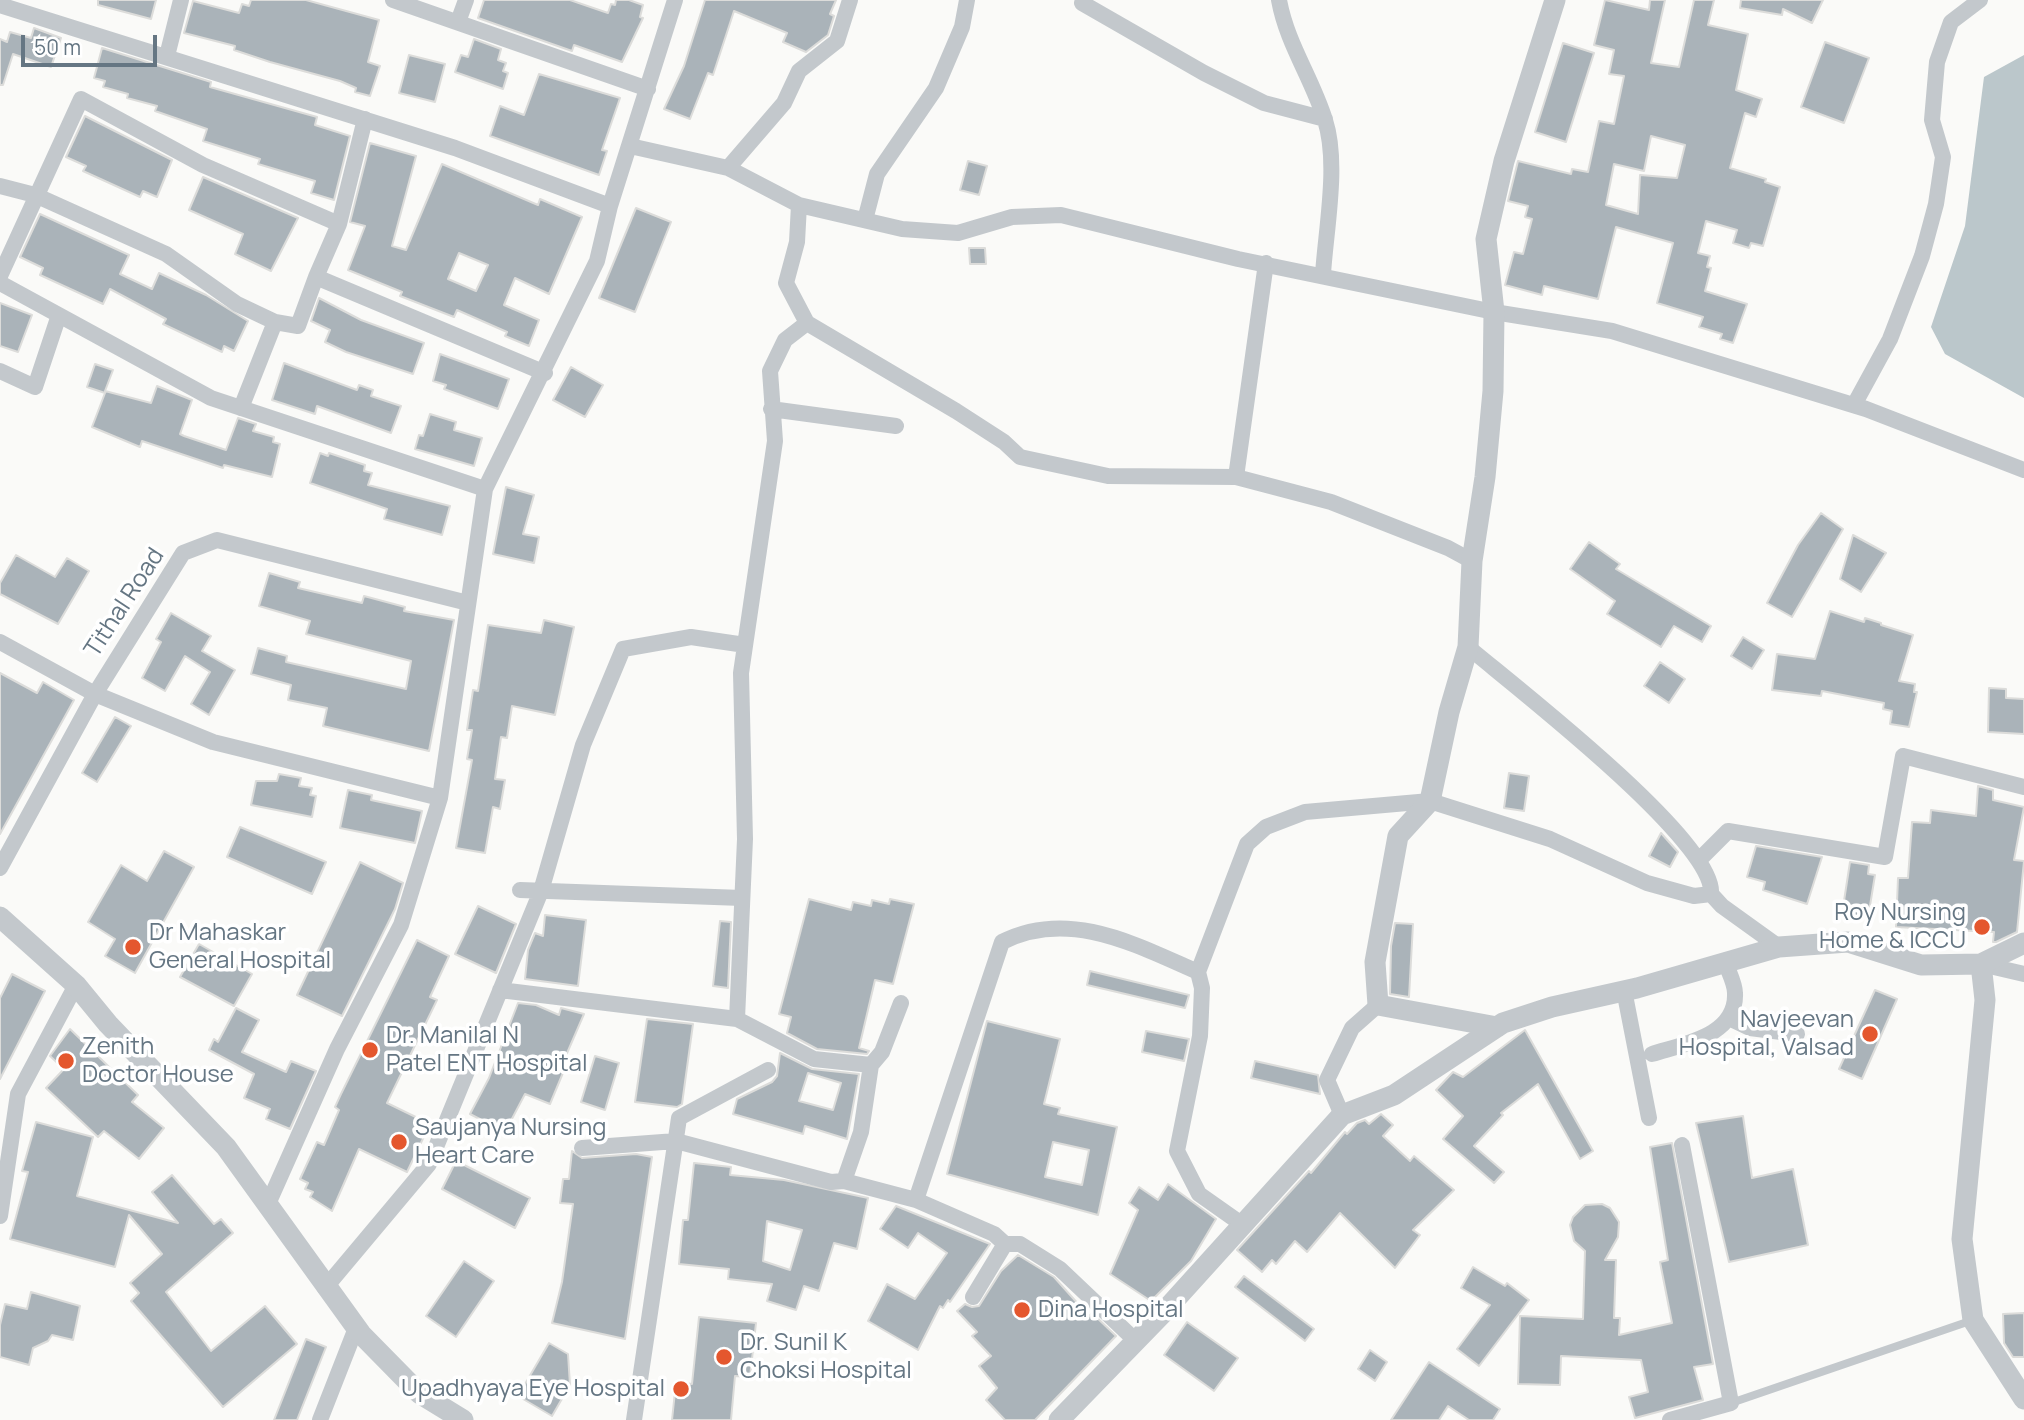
<!DOCTYPE html>
<style>
body{margin:0}
#map{position:relative;width:2024px;height:1420px;overflow:hidden;background:#fafaf8;font-family:Manrope,sans-serif}
canvas{display:block}
.scale{position:absolute;left:21px;top:35px;width:136px;height:32px;box-sizing:border-box;border:4px solid #657683;border-top:0;padding-left:9px;font-size:21px;line-height:24px;white-space:nowrap;color:#657683;-webkit-text-stroke:5px #fff;paint-order:stroke}
</style>
<div id="map">
<canvas width="2024" height="1420"></canvas>
<div class="scale">50 m</div>
</div>
<script>
const context = document.querySelector('canvas').getContext('2d');
context.lineJoin = 'round';
function paint(path, color) { context.fillStyle = color; context.fill(path, 'evenodd'); }
function trace(path, color, width, dash) { context.strokeStyle = color; context.lineWidth = width; context.lineCap = dash ? 'butt' : 'round'; context.setLineDash(dash || []); context.stroke(path); }
function label(font, color, halo, rows, align = 'center') {
  context.font = font + ' Manrope,sans-serif'; context.lineWidth = 7; context.setLineDash([]); context.textBaseline = 'middle'; context.strokeStyle = halo; context.fillStyle = color; for (const [text, x, y, turn = 0] of rows) {
    context.save(); context.translate(x, y); context.rotate((+turn || 0) * Math.PI / 180); context.textAlign = isNaN(turn) ? turn : align; if (halo) context.strokeText(text, 0, 0); context.fillText(text, 0, 0); context.restore();
  }
}
paint(new Path2D(`
 M2024,55V398L1945,354L1931,327L1965,226L1984,77Z`), '#bbc7cb');
const building = new Path2D(`
 M98,0H156L151,19L98,5Z
 M251,0H306L379,20L368,62L380,66L370,96L355,92L356,88L340,81L270,62L234,50L235,46L184,33L193,1L239,13L242,4L249,6Z
 M484,0H570L608,13L611,4L615,5L616,0H629L643,5L640,17L643,18L622,62L574,45L572,51L478,18Z
 M705,0H836L830,14L834,16L828,35L806,52L783,42L787,33L734,11L713,75L708,73L690,119L664,109L684,66Z
 M1605,0L1649,10L1650,0H1665L1651,63L1679,67L1694,0H1714L1708,25L1748,34L1736,90L1762,99L1756,117L1745,113L1730,168L1766,179L1765,182L1780,187L1763,246L1751,243L1749,248L1733,243L1737,230L1706,221L1698,253L1710,256L1707,267L1711,268L1705,291L1747,304L1733,343L1720,339L1722,334L1699,327L1703,317L1657,303L1673,243L1616,227L1598,299L1544,286L1542,295L1505,285L1514,252L1523,254L1532,219L1525,217L1528,206L1508,201L1518,161L1571,174L1572,169L1588,172L1599,121L1614,124L1624,76L1609,74L1614,50L1594,45ZM1651,136L1685,145L1677,178L1640,175L1638,214L1606,205L1614,164L1644,171Z
 M1741,0H1823L1812,23L1783,9L1782,15L1740,8Z
 M34,28L61,38L51,67L13,54L3,85H0V39L7,42L10,32L31,38Z
 M474,39L501,49L498,60L506,63L503,71L508,73L503,89L455,72L461,55L468,57Z
 M1825,42L1869,58L1844,123L1801,107Z
 M1563,43L1594,53L1566,142L1535,132Z
 M102,48L211,82L210,87L317,117L315,125L350,136L334,200L311,193L315,181L258,164L260,159L203,141L207,129L155,111L157,106L127,98L128,94L103,87L105,81L94,78Z
 M409,55L445,64L435,102L399,93Z
 M539,74L620,98L602,150L607,151L599,175L490,136L500,106L524,115Z
 M85,116L172,160L157,197L143,191L140,197L83,171L86,166L66,157Z
 M370,143L416,156L392,246L406,250L442,164L538,205L540,199L582,217L549,294L515,278L504,305L539,320L529,346L505,336L507,332L457,310L454,317L400,296L402,292L348,270L365,226L350,222ZM459,253L488,265L476,291L448,279Z
 M968,161L987,166L979,195L960,190Z
 M203,177L298,218L271,271L235,254L243,234L189,210Z
 M636,208L671,222L635,312L599,298Z
 M40,214L129,255L120,274L152,289L159,273L206,295L248,321L234,351L224,346L222,352L163,324L166,319L110,289L103,304L40,275L43,268L20,257Z
 M969,248H985L986,264H970Z
 M319,298L361,320L424,343L413,374L346,352L325,342L330,330L311,321Z
 M0,303L32,315L18,352L0,346Z
 M440,354L509,379L498,409L444,389L446,385L433,381Z
 M284,363L357,390L359,385L373,390L371,396L401,406L391,433L317,406L315,414L272,400Z
 M95,364L113,370L105,391L151,403L157,386L192,400L180,434L184,436L226,450L238,418L256,424L253,431L274,437L273,442L280,444L272,477L224,465L223,468L142,441L140,447L92,427L105,393L87,387Z
 M571,367L603,385L585,417L553,400Z
 M430,414L456,422L454,430L482,438L474,466L415,449L419,435L423,436Z
 M320,453L328,456L329,453L365,465L364,471L372,473L368,485L450,506L442,535L384,519L387,509L310,483Z
 M506,487L534,495L523,534L539,537L534,563L493,554Z
 M1821,513L1843,529L1792,617L1767,603L1798,545Z
 M1853,535L1886,553L1861,592L1840,579Z
 M1589,542L1620,564L1616,569L1711,626L1702,642L1674,626L1661,647L1607,614L1615,601L1570,569Z
 M16,555L55,577L67,558L89,571L58,624L0,594V583Z
 M269,573L300,582L298,588L362,603L364,596L405,607L404,611L454,620L429,751L323,726L327,708L288,700L291,685L251,674L258,648L287,656L286,662L406,689L411,661L306,634L310,621L259,606Z
 M1830,611L1864,622L1865,618L1881,623V625L1913,635L1899,681L1915,684L1914,692H1917L1909,727L1890,724L1892,711L1883,709L1884,703L1822,691L1821,696L1772,690L1777,654L1815,659Z
 M171,613L211,636L202,651L235,670L209,715L191,704L210,672L185,656L165,691L142,678L161,642L156,639Z
 M544,620L574,627L555,715L512,706L507,738L501,737L495,779L505,780L500,809L493,807L485,853L456,848L472,760L467,759L472,730H467L473,690L478,691L488,625L541,633Z
 M1743,637L1764,650L1752,669L1731,656Z
 M1660,662L1685,679L1669,703L1644,686Z
 M0,673L37,693L43,682L74,700L0,834Z
 M1989,688L2006,689V698L2024,699V734L1988,732Z
 M115,717L131,726L97,782L82,773Z
 M1509,773L1529,776L1524,811L1504,808Z
 M279,774L301,778L299,786L312,788L310,795L316,796L312,817L251,805L256,781H277Z
 M1978,786L1993,790V800L2024,807L2014,860L2024,861L2017,932L1996,942H1993L1994,932L1896,927L1898,878H1908L1912,822L1930,823L1931,810L1976,816Z
 M348,790L372,795L371,800L422,811L415,843L340,828Z
 M240,827L326,862L312,894L227,857Z
 M1661,833L1678,852L1670,867L1649,856Z
 M1756,846L1822,857L1807,904L1763,890L1765,882L1747,877Z
 M164,851L194,867L135,973L105,956L115,939L88,922L121,865L147,881Z
 M360,862L403,883L395,909L342,1016L297,995Z
 M1850,862L1869,865L1868,874L1875,875L1868,918L1842,914Z
 M809,899L851,910L853,902L871,906L872,900L889,904L890,899L914,904L893,984L875,980L859,1048L869,1051L867,1054L817,1049L787,1033L791,1017L779,1014Z
 M478,906L516,924L496,973L455,954Z
 M545,915L586,920L578,986L525,979L528,950L535,933L543,936Z
 M720,921L731,922L728,988L713,986Z
 M1395,923L1413,924L1409,997L1390,994L1391,946Z
 M417,940L449,956L430,997L437,1000L387,1103L430,1124L407,1172L359,1149L332,1211L310,1197L313,1192L305,1189L308,1183L300,1179L317,1142L324,1145L339,1110L335,1107L341,1094Z
 M199,944L252,974L234,1006L180,977Z
 M1090,971L1189,995L1185,1008L1087,985Z
 M12,974L45,991L0,1079V998Z
 M1875,990L1897,999L1862,1079L1839,1069Z
 M518,1003L536,1005L559,1015L561,1008L584,1014L561,1067L565,1068L550,1104L525,1094L505,1132L470,1114L489,1078Z
 M236,1008L259,1020L242,1052L286,1072L291,1061L316,1071L290,1129L266,1119L270,1109L244,1098L254,1074L209,1050L214,1039L218,1042Z
 M647,1019L693,1024L682,1104L677,1107L635,1102Z
 M987,1021L1060,1039L1044,1104L1060,1108L1058,1114L1117,1127L1098,1215L947,1174ZM1053,1142L1089,1150L1082,1185L1045,1177Z
 M70,1029L138,1095L132,1102L164,1128L139,1159L104,1131L98,1137L46,1088L64,1069L50,1056Z
 M1525,1030L1593,1151L1580,1159L1538,1084L1501,1113L1503,1115L1474,1146L1504,1172L1494,1183L1443,1139L1463,1116L1436,1090L1453,1072L1463,1077Z
 M1146,1031L1189,1039L1184,1061L1142,1052Z
 M780,1053L812,1069L859,1074L847,1139L805,1126L803,1134L733,1114L737,1099L772,1082L777,1076ZM808,1073L841,1083L833,1110L799,1101Z
 M595,1056L619,1063L605,1110L581,1102Z
 M1255,1061L1318,1075L1320,1094L1251,1078Z
 M1381,1114L1393,1125L1383,1136L1410,1161L1414,1156L1454,1190L1413,1230L1420,1235L1395,1268L1340,1213L1307,1252L1295,1241L1276,1264L1272,1260L1262,1272L1237,1250L1309,1171L1311,1173L1345,1132L1347,1134L1357,1123L1365,1120L1369,1124Z
 M1743,1116L1752,1178L1793,1169L1808,1245L1729,1262L1696,1123Z
 M36,1122L93,1137L77,1196L178,1223L152,1192L172,1175L214,1224L221,1219L233,1233L166,1292L211,1351L265,1306L297,1344L223,1407L131,1301L139,1293L130,1283L162,1254L129,1215L115,1267L10,1239L28,1172L22,1171Z
 M1672,1143L1713,1364L1694,1367L1703,1400L1635,1418L1629,1397L1648,1392L1641,1360L1561,1356L1560,1385L1518,1384L1520,1316L1583,1319L1585,1251L1574,1241L1570,1225L1573,1217L1585,1205L1602,1204L1610,1208L1619,1222L1618,1237L1605,1260H1616L1614,1318H1620L1619,1335L1672,1323L1660,1262L1668,1260L1650,1147Z
 M572,1151L582,1158L636,1154L652,1157L625,1339L552,1323L562,1282L573,1204L560,1203L563,1179H569Z
 M456,1161L530,1198L515,1228L442,1189Z
 M694,1163L731,1167L730,1175L784,1180L868,1198L857,1249L834,1243L819,1291L804,1286L796,1310L767,1301L772,1284L728,1279L729,1269L679,1264L683,1220H688ZM767,1221L802,1230L790,1270L763,1261Z
 M1168,1184L1216,1219L1191,1261L1151,1301L1110,1274L1138,1210L1129,1203L1139,1187L1158,1200Z
 M896,1206L990,1244L950,1302L948,1300L943,1308L940,1306L918,1350L868,1321L887,1284L915,1299L947,1253L918,1233L908,1248L880,1229Z
 M1018,1255L1054,1277L1089,1316L1092,1313L1116,1336L1035,1420H1005L986,1400L997,1388L979,1366L991,1356L972,1336L977,1332L957,1311L965,1304L972,1307L979,1306L1001,1271Z
 M464,1261L494,1281L456,1337L426,1316Z
 M1473,1267L1505,1286L1507,1283L1529,1300L1479,1366L1457,1349L1490,1305L1461,1288Z
 M1244,1276L1314,1329L1305,1341L1235,1287Z
 M31,1292L80,1306L73,1340L52,1335L48,1341L33,1348L29,1365L0,1357V1325L5,1304L27,1309Z
 M2024,1313V1357H2013L2004,1343L2003,1314Z
 M699,1317L756,1323L750,1377L735,1376L731,1420H672L676,1382L692,1384Z
 M1187,1322L1238,1358L1214,1391L1164,1355Z
 M306,1339L326,1347L297,1420H274Z
 M549,1343L568,1354L570,1385L552,1416L518,1396Z
 M1370,1350L1387,1362L1375,1381L1358,1369Z
 M1429,1362L1500,1409L1493,1420H1469L1448,1406L1439,1420H1391Z`);
paint(building, '#aab3b9');
trace(building, '#dcdcda', 2);
trace(new Path2D(`
 M1731,1403L1973,1320`), '#c3c8cc', 8);
trace(new Path2D(`
 M393,0L648,89
 M1279,0C1287,44 1312,78 1325,120C1339,163 1326,228 1323,274
 M1082,3L1204,73L1264,103L1325,119
 M0,5L455,148L610,206
 M458,22L466,0
 M167,56L181,0
 M630,146L728,168L799,205L902,229L958,233L1012,217L1061,215L1238,259L1494,312L1612,331L1866,409L2024,470
 M728,168L784,103L799,71L837,41L850,0
 M0,186L35,195L166,254L237,304L275,322L298,326L316,277
 M799,205L797,242L786,283L807,323L956,411L1004,442L1020,457L1108,476L1236,477L1331,502L1448,548L1472,561
 M865,220L877,174L936,88L962,27L967,0
 M339,224L365,119
 M0,276L81,99L203,165L339,224L316,277L545,373
 M0,283L211,398L485,489
 M0,371L35,387L59,315
 M1854,405L1890,339L1922,256L1936,204L1943,157L1932,120L1937,62L1951,22L1980,0
 M241,408L275,322
 M771,409L896,426
 M1236,477L1266,263
 M0,642L95,694L183,553L217,540L468,603
 M1468,647C1513,685 1717,842 1711,894L1722,906L1779,947
 M1699,860L1728,831L1885,857L1903,756L2024,787
 M0,868L95,694L213,742L440,798
 M520,890L742,898
 M1981,964L2024,974
 M500,990L737,1019L814,1059L871,1065
 M1624,990L1649,1118
 M1729,1018L1750,1028L1797,1034
 M737,1019L745,839L741,673L775,441L770,371L785,340L807,323
 M1652,1054C1683,1044 1737,1036 1735,993C1735,983 1728,971 1725,961
 M1342,1115L1327,1080L1352,1028L1378,1005
 M582,1148L676,1141L831,1182L844,1181L916,1200L994,1234L1005,1244H1020L1060,1269L1136,1341
 M844,1181L861,1132L871,1065L882,1052L901,1003
 M916,1200L1002,942C1069,908 1136,945 1198,972
 M268,1204L337,1049L401,925L440,798L485,489L597,261L610,206L675,0
 M0,1216L18,1094L76,985
 M1243,1225L1199,1194L1177,1151L1200,1036L1202,988L1198,972L1247,844L1266,827L1305,812L1430,801L1550,839L1647,883L1694,896L1711,894
 M325,1288L429,1164L541,891L583,745L623,649L691,637L745,645
 M973,1297L1005,1244
 M320,1420L356,1328
 M634,1420L679,1118L768,1070
 M1670,1420L1731,1403L1682,1145`), '#c3c8cc', 16);
trace(new Path2D(`
 M0,917L76,985L108,1024L226,1147L361,1334L419,1393L463,1420
 M1981,964L1985,1000L1962,1239L1973,1320L2024,1399
 M1497,1027L1378,1005L1375,962L1398,836L1430,801L1449,712L1468,647L1472,561L1485,477L1493,391L1494,312L1486,239L1504,161L1555,0
 M1059,1420L1162,1314L1342,1115L1394,1095L1503,1023L1552,1007L1637,988L1779,947L1848,942L1921,965L1981,964L2024,943`), '#c3c8cc', 21);
for (const [x, y, r, color] of [
 [1982,927,9,"#e4572e"],
 [133,947,9,"#e4572e"],
 [1870,1034,9,"#e4572e"],
 [370,1050,9,"#e4572e"],
 [66,1061,9,"#e4572e"],
 [399,1142,9,"#e4572e"],
 [1022,1310,9,"#e4572e"],
 [724,1357,9,"#e4572e"],
 [681,1389,9,"#e4572e"]
]) { const dot = new Path2D(); dot.arc(x, y, r, 0, 2 * Math.PI); context.fillStyle = color; context.fill(dot); trace(dot, '#fff', 2.5); }
label('24px', '#657683', '#fff', [
 ["Tithal Road",125,603,-57]
]);
label('24px', '#657683', '#fff', [
 ["Roy Nursing",1966,913,"right"],
 ["Home & ICCU",1966,941,"right"],
 ["Dr Mahaskar",149,933],
 ["General Hospital",149,961],
 ["Navjeevan",1854,1020,"right"],
 ["Hospital, Valsad",1854,1048,"right"],
 ["Dr. Manilal N",386,1036],
 ["Patel ENT Hospital",386,1064],
 ["Zenith",82,1047],
 ["Doctor House",82,1075],
 ["Saujanya Nursing",415,1128],
 ["Heart Care",415,1156],
 ["Dina Hospital",1038,1310],
 ["Dr. Sunil K",740,1343],
 ["Choksi Hospital",740,1371],
 ["Upadhyaya Eye Hospital",665,1389,"right"]
], 'left');
</script>
